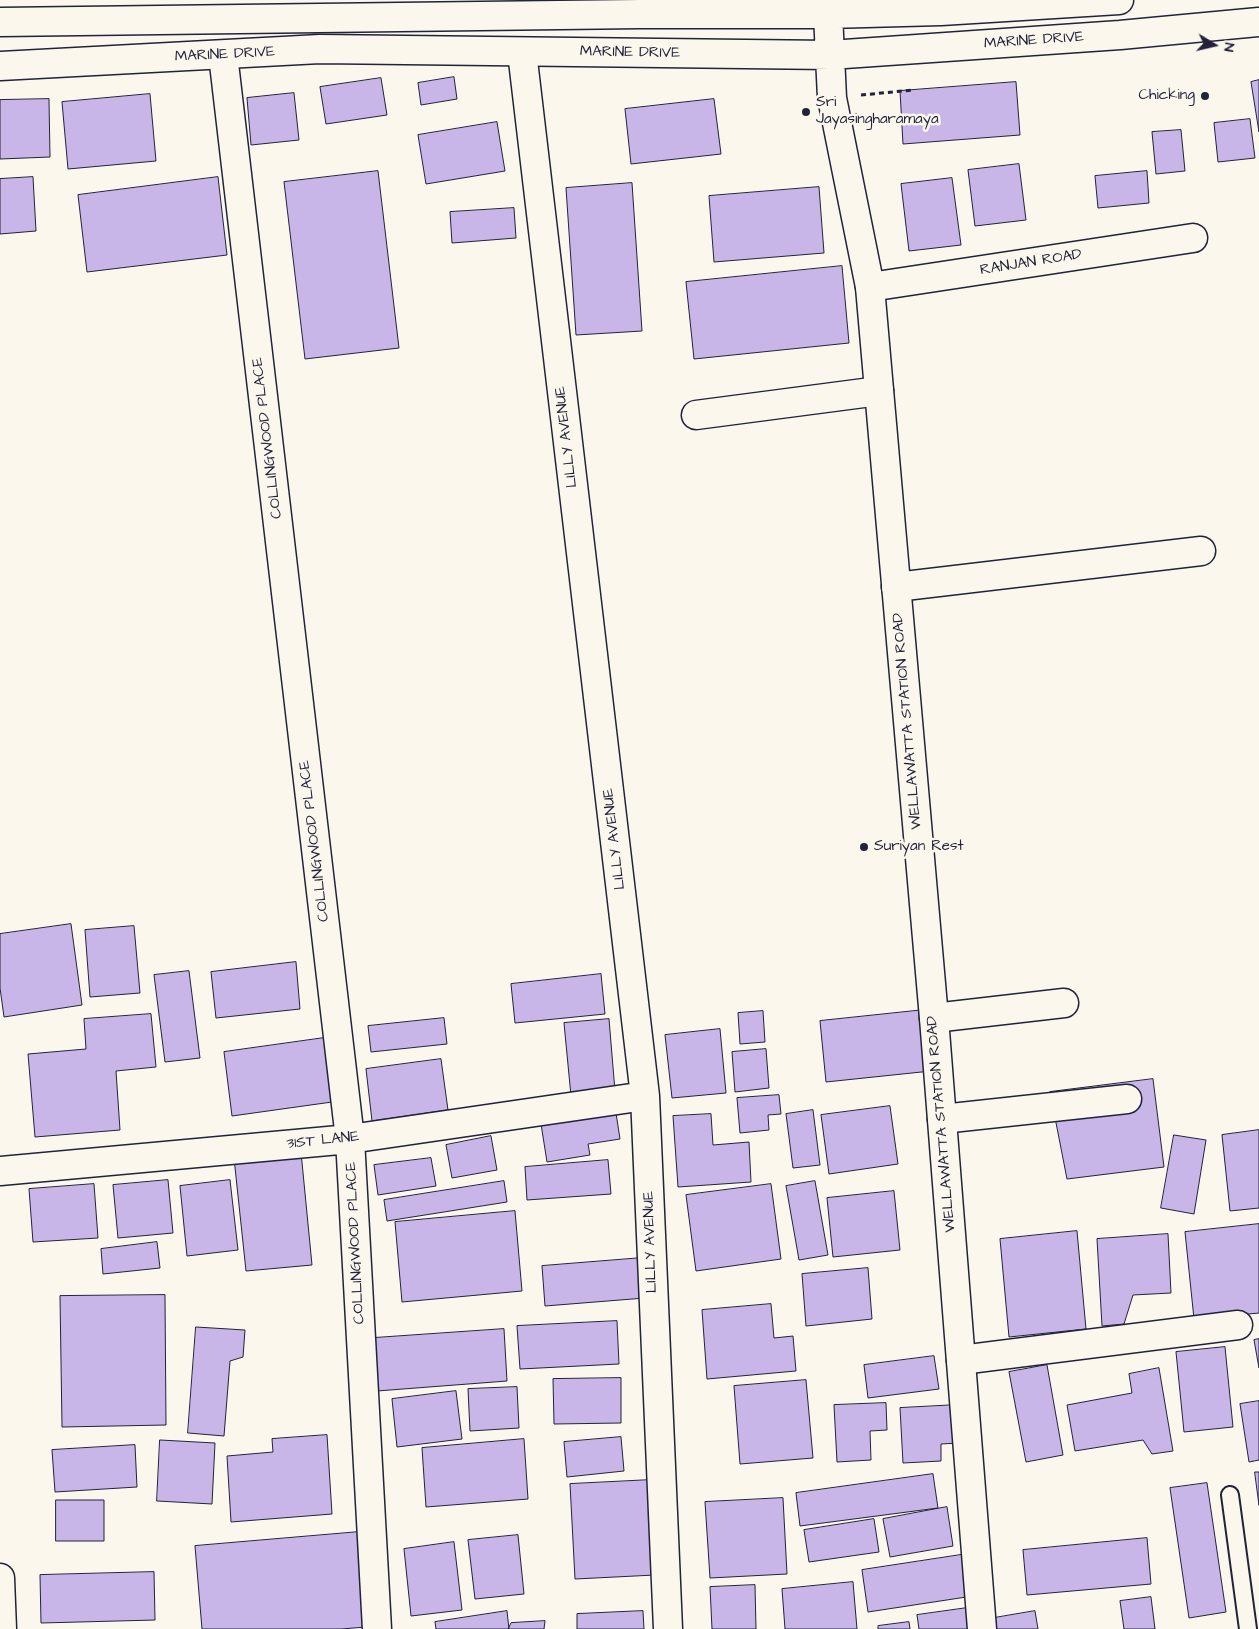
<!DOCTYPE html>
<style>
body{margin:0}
#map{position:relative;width:1259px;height:1629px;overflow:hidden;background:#fbf7ec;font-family:"Architects Daughter",sans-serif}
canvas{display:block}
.north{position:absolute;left:1189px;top:20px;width:50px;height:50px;-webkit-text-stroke:4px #fbf7ec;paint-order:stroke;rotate:99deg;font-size:14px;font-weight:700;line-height:20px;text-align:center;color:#22223b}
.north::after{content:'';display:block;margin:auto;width:18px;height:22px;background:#22223b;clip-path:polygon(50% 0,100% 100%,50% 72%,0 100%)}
</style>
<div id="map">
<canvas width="1259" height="1629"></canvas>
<div class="north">N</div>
</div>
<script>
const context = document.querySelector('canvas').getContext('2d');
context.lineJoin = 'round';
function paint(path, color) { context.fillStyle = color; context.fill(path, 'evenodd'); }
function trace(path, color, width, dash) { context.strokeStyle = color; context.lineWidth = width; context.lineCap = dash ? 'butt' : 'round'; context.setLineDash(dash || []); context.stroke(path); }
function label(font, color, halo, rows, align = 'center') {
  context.font = font + ' "Architects Daughter",sans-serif'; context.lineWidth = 5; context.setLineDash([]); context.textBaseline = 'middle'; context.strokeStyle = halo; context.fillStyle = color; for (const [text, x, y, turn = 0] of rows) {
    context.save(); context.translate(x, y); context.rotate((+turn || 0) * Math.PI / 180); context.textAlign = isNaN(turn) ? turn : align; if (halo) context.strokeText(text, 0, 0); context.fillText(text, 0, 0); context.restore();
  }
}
const building = new Path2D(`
 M454,77L457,99L421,105L418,83Z
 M381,78L387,115L326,124L320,87Z
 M1259,80V132L1251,82Z
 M1016,82L1020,135L903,144L900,91Z
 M294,93L299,140L251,145L247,98Z
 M150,94L156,161L68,169L62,102Z
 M49,99L50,157L0,159V100Z
 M714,99L721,154L631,164L625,109Z
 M1250,119L1255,158L1218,162L1214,123Z
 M497,122L505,171L426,184L418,135Z
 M1181,130L1185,171L1156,174L1152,132Z
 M1019,164L1026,220L975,226L968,170Z
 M378,171L399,348L305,359L284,182Z
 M1147,171L1149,203L1098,208L1095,176Z
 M33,177L36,231L0,234V179Z
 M218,177L227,255L87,272L78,195Z
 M952,178L961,245L909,251L901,184Z
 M632,183L642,331L576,335L566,188Z
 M819,187L824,253L714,262L709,196Z
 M514,208L516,238L452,243L450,212Z
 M842,266L849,343L694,359L686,282Z
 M71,924L82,1005L4,1017L0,988V934Z
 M134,926L140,993L90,997L85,930Z
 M296,962L300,1009L216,1018L211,972Z
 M189,971L200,1058L165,1062L154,975Z
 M601,974L605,1014L515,1023L511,984Z
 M924,1010L931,1071L826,1082L820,1021Z
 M763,1011L765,1042L740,1044L738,1013Z
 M151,1014L156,1067L116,1071L120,1130L35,1137L28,1054L86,1049L84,1019Z
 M444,1018L447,1044L371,1052L368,1026Z
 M609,1019L615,1091L571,1096L564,1023Z
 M720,1029L726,1093L672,1098L665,1035Z
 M324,1038L332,1102L232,1116L224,1052Z
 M766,1049L769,1088L735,1092L732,1052Z
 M441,1059L448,1110L372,1121L366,1069Z
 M1153,1079L1164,1167L1067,1179L1050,1092Z
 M779,1095L781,1114L768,1115L769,1130L740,1133L737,1098Z
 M890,1106L898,1164L829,1174L821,1115Z
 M813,1110L820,1165L793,1168L786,1114Z
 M616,1113L620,1139L588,1144L590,1155L547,1162L541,1124Z
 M711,1114L713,1145L749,1142L751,1182L678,1187L673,1116Z
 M1259,1130V1208L1230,1211L1222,1135Z
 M1174,1135L1206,1140L1194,1214L1161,1208Z
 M491,1136L497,1170L452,1178L446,1145Z
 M301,1152L312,1265L246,1271L234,1158Z
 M431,1158L436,1186L378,1195L374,1165Z
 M608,1160L611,1194L527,1200L525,1167Z
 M168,1180L173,1233L118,1238L113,1185Z
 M230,1180L238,1250L187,1256L180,1186Z
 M504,1181L507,1202L387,1221L384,1200Z
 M815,1181L828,1255L799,1260L786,1186Z
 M94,1184L98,1238L33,1242L29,1189Z
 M771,1184L781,1259L696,1271L686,1195Z
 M894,1191L900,1250L833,1257L827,1198Z
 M515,1211L522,1291L402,1302L395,1222Z
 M1259,1224V1313L1194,1319L1185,1232Z
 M1077,1231L1086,1329L1009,1337L1000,1239Z
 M1168,1234L1171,1293L1133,1295L1124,1324L1102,1326L1097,1239Z
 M157,1242L160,1268L103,1274L101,1249Z
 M642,1258L645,1298L545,1306L542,1266Z
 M868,1268L872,1319L806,1326L802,1274Z
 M165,1295L166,1425L62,1427L60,1296Z
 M771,1304L774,1338L793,1336L796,1371L707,1379L702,1310Z
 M617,1321L619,1364L520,1369L517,1326Z
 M196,1327L245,1330L243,1357L230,1361L224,1436L188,1433Z
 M504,1329L507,1381L377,1391L374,1338Z
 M1259,1339V1368L1254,1340Z
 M1225,1347L1233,1427L1184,1432L1176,1352Z
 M934,1356L939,1389L868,1398L864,1365Z
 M1047,1365L1063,1455L1026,1462L1009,1372Z
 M1159,1368L1173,1451L1152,1454L1143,1440L1075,1451L1067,1405L1132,1393L1129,1374Z
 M621,1378V1423L554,1424L553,1379Z
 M806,1380L813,1458L740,1464L734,1386Z
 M517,1387L519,1428L470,1431L468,1389Z
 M456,1391L462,1439L397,1447L392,1399Z
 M1259,1401V1460L1249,1462L1240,1404Z
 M886,1403L887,1430L870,1431L871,1460L837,1462L834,1405Z
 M957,1405L959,1443L941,1444V1461L903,1463L900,1408Z
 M327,1435L332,1514L231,1522L227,1456L273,1452L272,1439Z
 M621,1437L624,1471L567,1477L564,1442Z
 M524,1439L528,1499L426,1507L422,1448Z
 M160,1440L215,1443L212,1504L157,1501Z
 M135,1445L137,1487L55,1492L52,1450Z
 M1255,1472H1259V1505Z
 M933,1474L938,1508L800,1526L796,1493Z
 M671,1479L675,1574L575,1579L570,1484Z
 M1207,1483L1226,1612L1189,1618L1170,1488Z
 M783,1498L787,1574L710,1578L705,1502Z
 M56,1500H104V1541H56Z
 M947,1507L953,1546L890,1557L883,1519Z
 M874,1519L879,1552L809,1562L804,1530Z
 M359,1532L366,1627L341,1629H202L195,1546Z
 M518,1535L524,1594L475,1599L468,1540Z
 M1147,1538L1151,1584L1027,1595L1023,1550Z
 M454,1542L462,1610L411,1616L404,1549Z
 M967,1554L973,1596L868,1612L862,1570Z
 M154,1572L155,1620L41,1623L40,1575Z
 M853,1582L857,1629H785L782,1589Z
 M755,1585L756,1629H712L710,1587Z
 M1151,1597L1155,1629H1124L1120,1601Z
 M967,1608L970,1629H919L917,1615Z
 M507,1611L509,1629H436L435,1622Z
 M643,1611L644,1629H577V1614Z
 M1035,1611L1038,1629H996L994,1618Z
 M545,1621L544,1629H508L511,1623Z
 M909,1622L910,1629H878V1626Z`);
paint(building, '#c7b6e7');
trace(building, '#22223b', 1);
const service = new Path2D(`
 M1230,1495L1248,1629`);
const minor = new Path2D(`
 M522,52L645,1096L668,1629
 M223,55L350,1139L377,1629
 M870,287L1193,238
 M696,415L879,391
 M896,587L1201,551
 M934,1018L1064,1003
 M942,1119L1127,1099
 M0,1171L350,1139L645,1096
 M961,1360L1238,1325
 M0,1578L2,1629`);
const primary = new Path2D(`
 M828,14L832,98L870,287L934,1018L982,1629
 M0,22L640,14H828L941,11L1119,0
 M0,66L320,49L830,55L1120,35L1259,22`);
trace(service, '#22223b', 20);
trace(minor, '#22223b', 31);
trace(primary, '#22223b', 31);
trace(new Path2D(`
 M861,95L913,90`), '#22223b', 3, [5, 4]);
trace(service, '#fbf7ec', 16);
trace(minor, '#fbf7ec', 28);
trace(primary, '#fbf7ec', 28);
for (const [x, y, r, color] of [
 [1205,96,5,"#22223b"],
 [806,112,5,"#22223b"],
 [864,847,5,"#22223b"]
]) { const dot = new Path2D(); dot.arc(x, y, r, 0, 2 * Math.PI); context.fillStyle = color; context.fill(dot); trace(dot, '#fbf7ec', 2); }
label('15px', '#22223b', '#fbf7ec', [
 ["MARINE DRIVE",1034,41,-4],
 ["MARINE DRIVE",630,53,1],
 ["MARINE DRIVE",225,55,-3],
 ["RANJAN ROAD",1031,263,-9],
 ["LILLY AVENUE",567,437,-97],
 ["COLLINGWOOD PLACE",268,438,-97],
 ["WELLAWATTA STATION ROAD",908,721,-95],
 ["LILLY AVENUE",615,839,-97],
 ["COLLINGWOOD PLACE",315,841,-97],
 ["WELLAWATTA STATION ROAD",942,1124,-95],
 ["31ST LANE",323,1141,-6],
 ["LILLY AVENUE",651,1242,-92],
 ["COLLINGWOOD PLACE",356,1243,-93]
]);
label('15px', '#22223b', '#fbf7ec', [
 ["Chicking",1195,96,"right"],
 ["Sri",816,103],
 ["Jayasingharamaya",816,120],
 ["Suriyan Rest",874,847]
], 'left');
</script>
